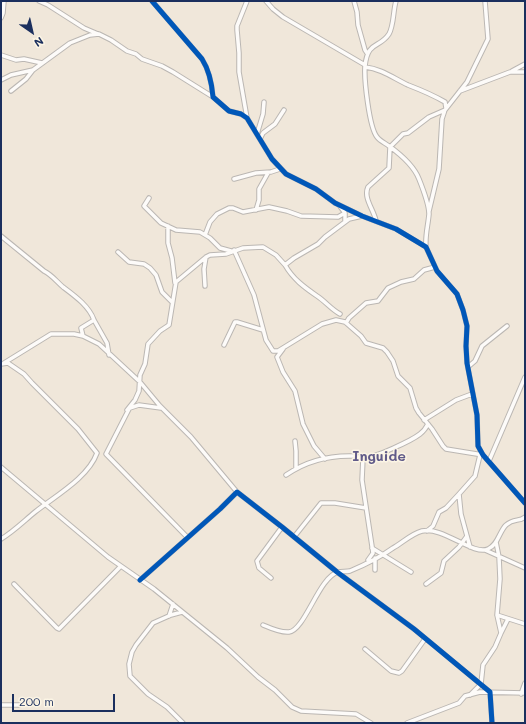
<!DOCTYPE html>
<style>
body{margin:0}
#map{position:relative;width:526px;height:724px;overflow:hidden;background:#f0e7da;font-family:Mali,sans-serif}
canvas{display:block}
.frame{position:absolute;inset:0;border:2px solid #1b2f5e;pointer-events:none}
.north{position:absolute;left:12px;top:12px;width:40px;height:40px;-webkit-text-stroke:3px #fcf5e5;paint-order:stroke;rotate:146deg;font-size:11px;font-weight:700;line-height:16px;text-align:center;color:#1b2f5e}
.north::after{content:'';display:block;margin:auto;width:14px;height:18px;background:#1b2f5e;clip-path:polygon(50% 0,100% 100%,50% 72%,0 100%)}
.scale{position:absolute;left:12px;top:694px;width:103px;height:18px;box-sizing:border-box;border:2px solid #1b2f5e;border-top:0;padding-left:5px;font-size:12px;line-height:14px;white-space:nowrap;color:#1b2f5e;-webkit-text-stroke:3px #fcf5e5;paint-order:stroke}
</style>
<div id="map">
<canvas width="526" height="724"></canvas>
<div class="frame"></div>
<div class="north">N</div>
<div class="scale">200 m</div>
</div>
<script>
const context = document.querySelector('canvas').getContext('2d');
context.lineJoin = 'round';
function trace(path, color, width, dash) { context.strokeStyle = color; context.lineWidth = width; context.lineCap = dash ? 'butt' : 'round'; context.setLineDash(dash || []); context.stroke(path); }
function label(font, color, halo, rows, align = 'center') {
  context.font = font + ' Mali,sans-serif'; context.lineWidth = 3; context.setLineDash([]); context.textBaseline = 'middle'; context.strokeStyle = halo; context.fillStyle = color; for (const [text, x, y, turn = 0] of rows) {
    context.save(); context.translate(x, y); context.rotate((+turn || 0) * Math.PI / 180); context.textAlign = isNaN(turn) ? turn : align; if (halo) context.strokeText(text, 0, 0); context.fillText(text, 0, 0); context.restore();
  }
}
const minor = new Path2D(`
 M39,1L48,5L84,28L98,34
 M152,1L202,59C209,70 212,85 213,97L229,111L241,114L247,118L272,159L286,174L316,189L335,203L362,216L396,229L426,247L437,271L457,294L463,310L467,326L466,346L467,363L477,415L478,446L483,455L525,503
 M266,1L273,9L283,17L365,65
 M354,1L357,12L358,25L365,50L367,53
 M396,1C393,11 394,25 389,34C379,49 368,40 365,66C364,79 369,127 377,137C380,141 385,143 389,146C400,154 414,166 419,179C423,189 429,204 429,214C428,226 425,235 426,247
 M1,18L3,13L4,1
 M1,55L16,60L24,59L42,63
 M365,67C382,69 393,78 408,85C421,90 433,95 445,102L446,108
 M512,71L525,64
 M1,80L11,75L33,70L70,43L90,35L99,34L111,40L127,51L136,54L142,59L162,66L173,72L213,97
 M11,91L26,79L33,70
 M460,91L510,72H525
 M247,118L239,72V53L237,30V26L247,1
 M257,134L263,114L264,102
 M260,139L263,133L275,124L284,110
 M234,179L256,173L271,172L280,169
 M149,198L144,206L161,223L176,230L200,232L210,238L220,248L231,251
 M339,205L345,213V222
 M256,210L259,200V189L268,173
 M429,211L439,169L442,119L445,110L467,82L488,39L485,1
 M376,221C374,210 363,198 368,187L389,168L390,147L403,134L408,133L429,117L445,110
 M168,226V243L172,258L175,283
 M205,235L210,222L217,214L229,208H233L243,212L269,207L287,211L301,216L338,217L345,213
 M1,236L44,271C52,275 56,281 63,287C75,296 89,306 94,320L81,328L83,336L99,344L140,382L160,406L191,437L237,492
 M234,250L254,295L266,340L273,351H278L322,324L336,320L345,322L361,336L366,343L383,348L387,352L393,361L398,376L410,388L416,408L419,413L432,429L443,446L446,449L483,455
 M118,252L129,262L144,264L150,268L156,275L162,292L172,302
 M205,286L204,269L206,257
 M340,314C331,309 326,302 317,296C304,287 293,279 285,265L294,258L318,244L325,237L349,219L362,216
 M94,320L107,343L109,355
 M346,323L349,318L366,303L378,301L388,288L401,282L414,279L424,270L435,267
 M224,345L235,322H237L263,330
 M283,349L277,357L283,372L295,391L303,424L314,446L325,459
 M4,363L51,334H74L83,336
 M1,364L8,363L24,374L32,383L78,429L97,453C88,478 55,496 35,512C24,521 13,532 1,539
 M468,367L475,361L482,346L507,326
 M130,408L139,405L161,408
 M129,409L106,454L187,537
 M127,410L135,400L139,391L140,375L145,364L148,344L160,331L169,325L176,282L206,257L210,255L226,254L243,248L263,247L276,255L285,265
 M424,420L456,400L472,394
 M295,441L296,451V468
 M363,458L362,480L373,553L368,560
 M489,461L525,377
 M1,467L108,557L154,589L227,648L258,677L275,690L292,707L301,711L356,714L371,723
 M286,475C306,461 331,455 355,456C359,457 361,458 364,458C376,457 411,441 420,434C424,431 426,428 428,424
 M427,531L433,526L439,512L446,508L459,494
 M294,537L321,503H335L366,508
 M470,547L461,514L459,494L475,476L480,455
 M372,548L411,572
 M485,550L525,568
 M375,558V570
 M271,578L259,568L257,561L282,527
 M140,580L220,509L237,492L282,527L337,572L414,629L490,692L492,723
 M14,584L57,628L59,629L120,567
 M426,584L441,573L444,561L459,547L467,536
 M182,612L171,615L153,623L136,645L132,652L129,664L130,676L148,694L167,707L183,723
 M497,615L525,624
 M169,616L173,604
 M263,625C270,628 281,633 289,632C305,630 319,577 338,572C342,571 346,572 350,571C362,566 382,556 393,548C402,543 411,534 422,531C443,526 473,556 488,549C498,545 499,532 506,525C514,518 519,522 525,517
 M501,633L508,619
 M365,649L391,671L399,673L402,671L425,639
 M521,694L525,683
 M470,695L481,684L483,665L495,647L501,633L497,615L500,579L499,557L496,542
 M1,705H19
 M407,723L459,703L465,696L480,692L525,693`);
trace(minor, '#bbb7b3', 5.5);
trace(minor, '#fdfbf9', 3.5);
trace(new Path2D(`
 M152,1L202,59C209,70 212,85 213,97L229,111L241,114L247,118L272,159L286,174L316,189L335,203L362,216L396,229L426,247L437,271L457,294L463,310L467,326L466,346L467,363L477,415L478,446L483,455L525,503
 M140,580L220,509L237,492L282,527L337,572L414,629L490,692L492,723`), '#0057b8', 5);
label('bold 14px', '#615b89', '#fcf5e5', [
 ["Inguide",379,457]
]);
</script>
